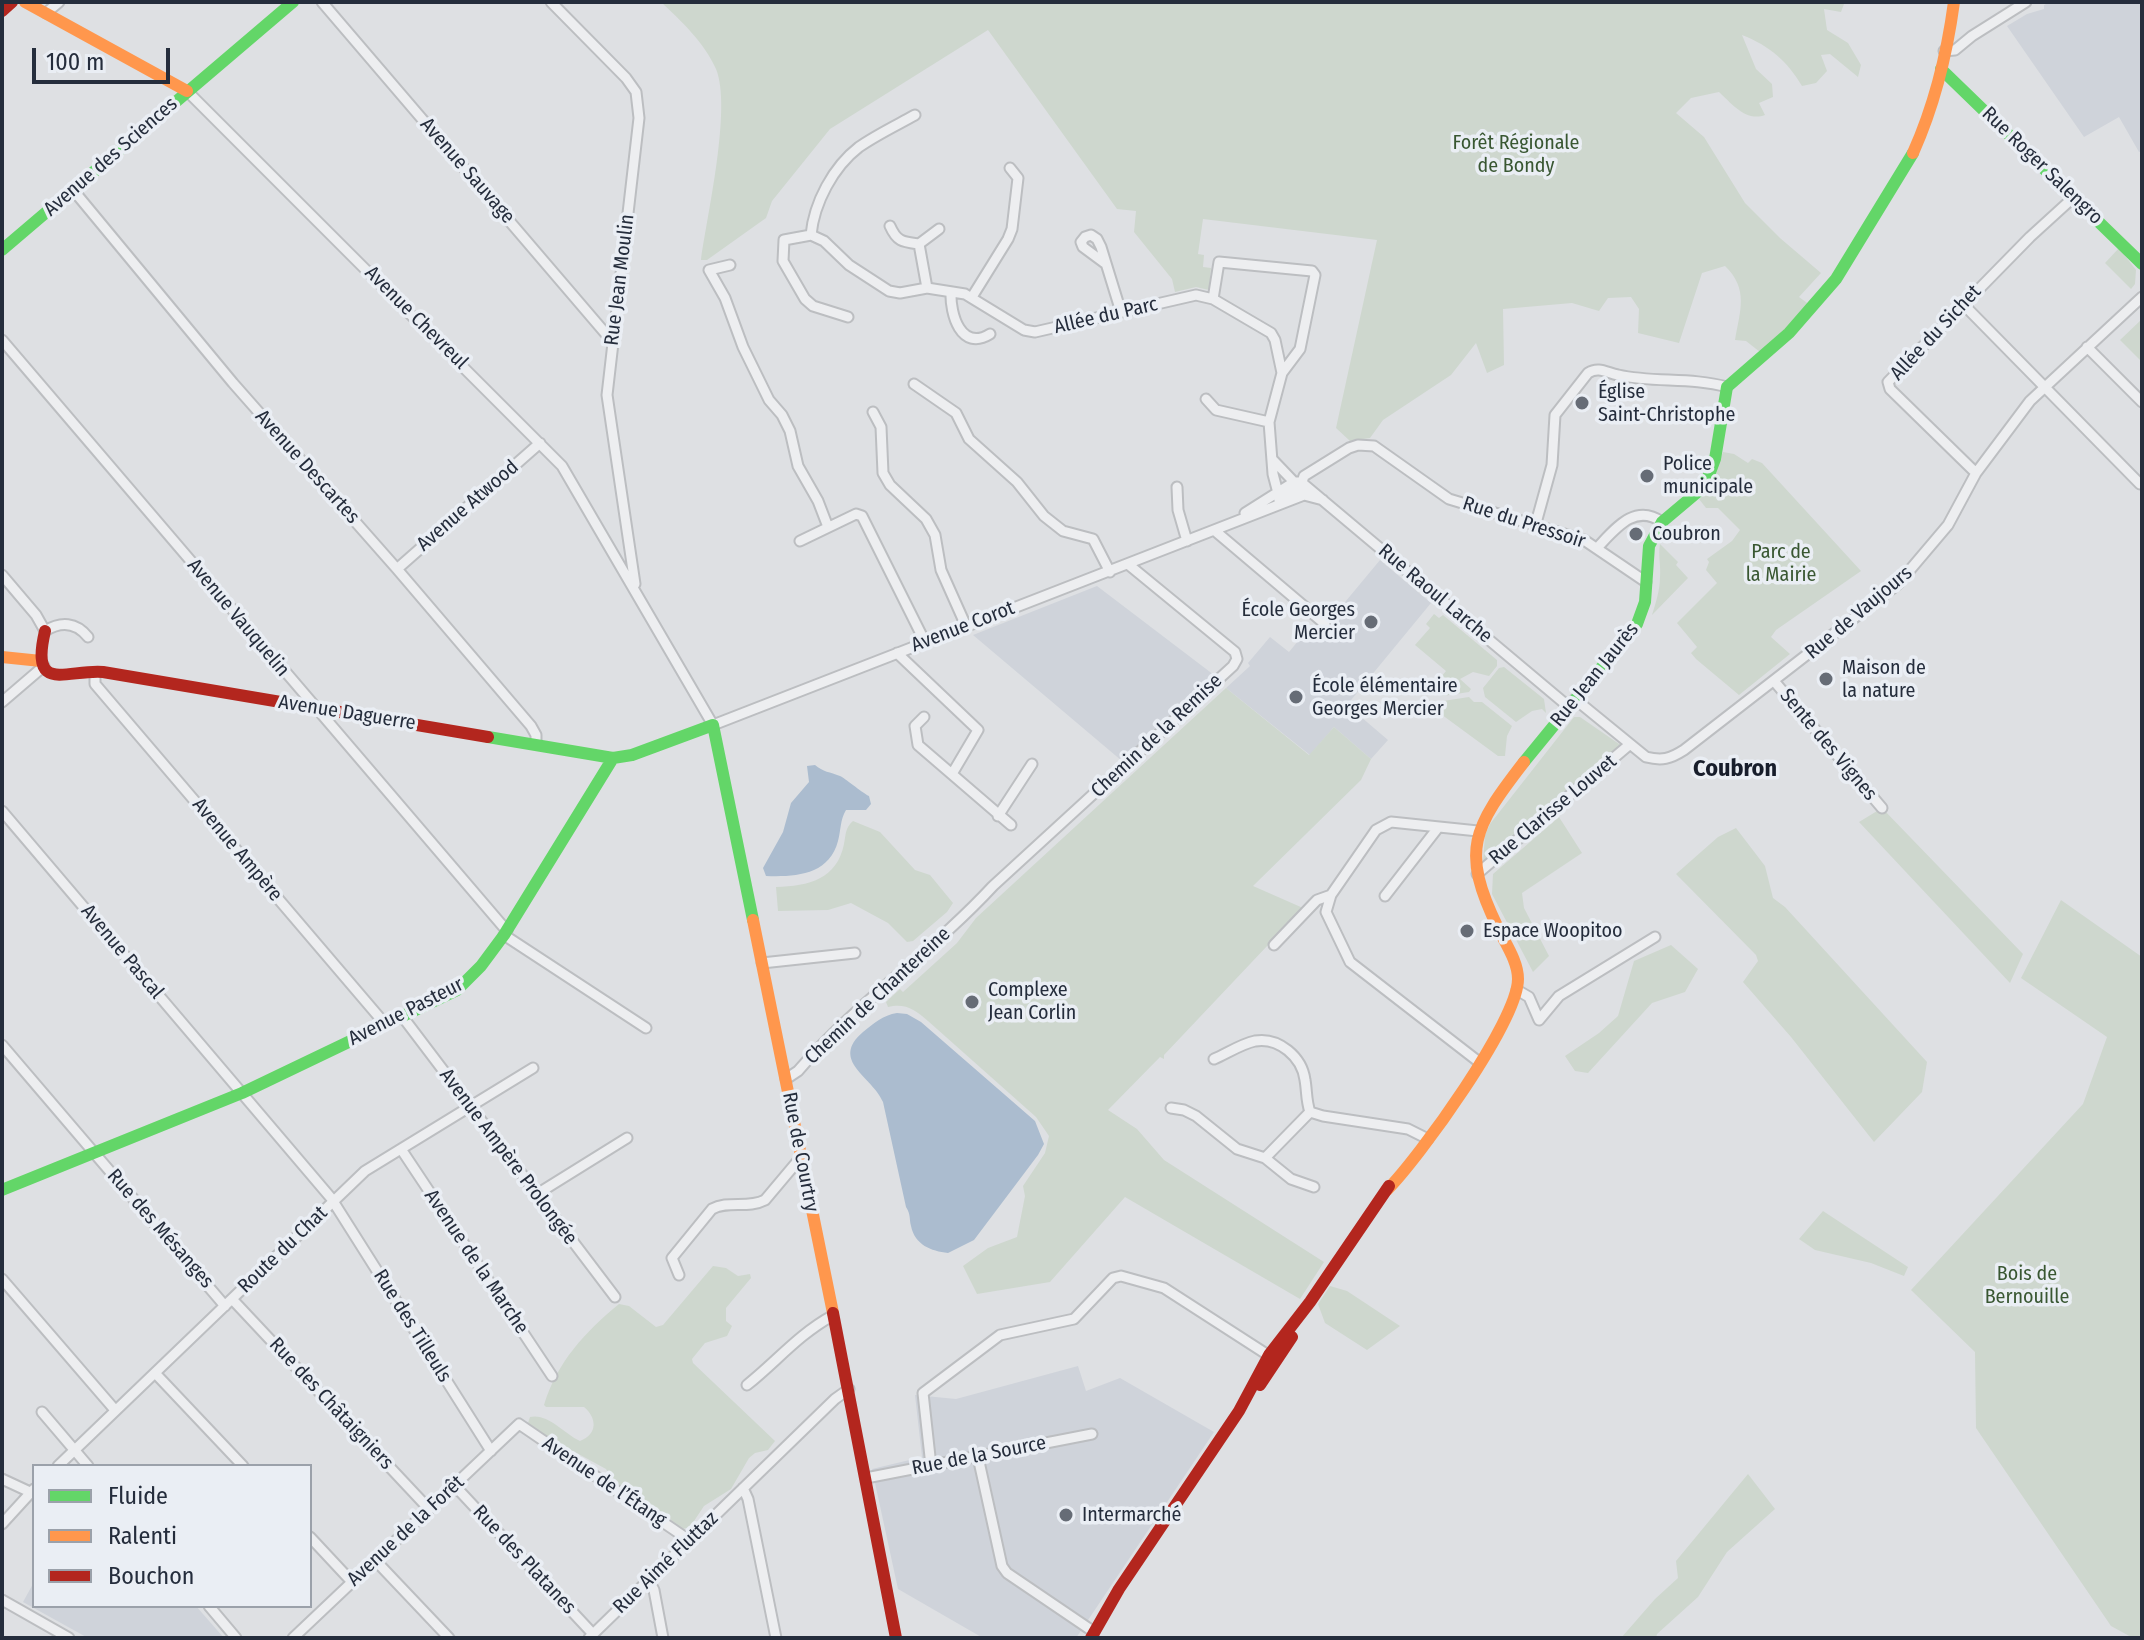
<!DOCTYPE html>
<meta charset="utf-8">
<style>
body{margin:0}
#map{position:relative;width:2144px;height:1640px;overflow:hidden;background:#dee0e3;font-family:"Fira Sans Condensed",sans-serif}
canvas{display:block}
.frame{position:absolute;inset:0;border:4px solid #252d3c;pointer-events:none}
.legend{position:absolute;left:32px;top:1464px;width:280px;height:144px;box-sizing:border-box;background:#eaeef4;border:2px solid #9ba1aa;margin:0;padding:10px 14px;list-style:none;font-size:24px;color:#252d3c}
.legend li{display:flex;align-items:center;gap:16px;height:40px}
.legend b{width:40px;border:2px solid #9ba1aa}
.scale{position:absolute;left:32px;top:48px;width:138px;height:36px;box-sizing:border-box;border:4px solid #252d3c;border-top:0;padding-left:10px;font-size:24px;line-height:28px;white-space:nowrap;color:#252d3c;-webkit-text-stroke:6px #eaeef4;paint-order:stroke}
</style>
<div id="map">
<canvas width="2144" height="1640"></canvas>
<div class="frame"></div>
<ul class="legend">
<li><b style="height:10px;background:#63d668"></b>Fluide</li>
<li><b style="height:10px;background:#ff974d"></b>Ralenti</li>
<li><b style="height:10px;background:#b3261e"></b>Bouchon</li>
</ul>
<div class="scale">100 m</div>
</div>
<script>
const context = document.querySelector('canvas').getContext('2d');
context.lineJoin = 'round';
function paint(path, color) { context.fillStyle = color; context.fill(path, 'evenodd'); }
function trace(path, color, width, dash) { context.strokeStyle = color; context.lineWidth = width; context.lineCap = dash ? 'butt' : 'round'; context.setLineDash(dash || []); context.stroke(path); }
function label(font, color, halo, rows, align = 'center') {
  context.font = font + ' "Fira Sans Condensed",sans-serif'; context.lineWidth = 7; context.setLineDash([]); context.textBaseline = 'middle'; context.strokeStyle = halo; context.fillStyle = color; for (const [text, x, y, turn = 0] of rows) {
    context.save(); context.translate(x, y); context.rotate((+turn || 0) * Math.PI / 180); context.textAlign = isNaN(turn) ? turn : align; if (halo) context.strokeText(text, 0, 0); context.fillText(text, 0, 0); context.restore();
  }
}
paint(new Path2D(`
 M2050,2H2142V151L2139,152L2119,117L2084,137L2007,26L2027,14L2044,9V5Z
 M1380,560L1431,603L1347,705L1388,740L1371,759L1334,727L1310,755L1226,688L1250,666L1248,663L1270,637L1289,652L1312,624L1321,631Z
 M1097,586L1214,675L1122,761L973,635Z
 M1078,1366L1086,1391L1120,1378L1214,1432L1076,1638H983L898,1589L872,1469L922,1457L915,1395L956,1399Z
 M34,1582V1606H196L224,1638H88L23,1602Z`), '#cfd3da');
paint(new Path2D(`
 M661,2H1842L1844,4L1841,12L1824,9L1827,30L1848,43L1861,65L1858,77L1830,54L1821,55L1827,71L1816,83L1802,86C1787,61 1770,46 1742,35L1756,69L1772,84L1773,97L1759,103L1765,115C1746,122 1732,104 1719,92L1691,98L1676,113L1704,137L1745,203L1780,238L1821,273L1799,297L1810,305L1780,337L1760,352L1746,341L1735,340C1740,311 1749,289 1725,266L1702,273L1679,343L1638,333L1639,309L1631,297L1608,298L1599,311L1572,303L1503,309L1504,365L1487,373L1476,343L1451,375L1383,420L1370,438L1350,441L1336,428L1377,240L1203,219L1198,254L1204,255L1203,267L1211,268L1209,290L1196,287L1175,292L1172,279L1134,232L1136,211L1117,209L988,30L830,129L772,201L766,218L707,260H701C707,216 732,108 716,69C704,42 682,22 661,2Z
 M2119,248L2136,270L2135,284L2131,289L2105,263Z
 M2142,319V362L2120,340Z
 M1723,452L1734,454L1748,463L1752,459L1762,463L1861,571L1776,630L1771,637L1790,654L1739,695L1696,659L1691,653L1697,647L1677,623L1717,583L1706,570L1709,562L1707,559L1732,541L1740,530L1718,508H1706L1699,499L1708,490Z
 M1660,544L1678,562L1676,565L1688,578L1652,615C1656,602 1660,590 1660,577C1661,565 1658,556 1660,544Z
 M1434,614L1439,618L1443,615L1497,660V666L1489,676L1473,672L1460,679L1471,689L1469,692L1443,696L1432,688L1446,671L1415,645L1430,628L1426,624Z
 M1504,667L1544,699L1546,713L1542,709L1532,711L1516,722L1485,697L1483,688L1499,668Z
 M1226,688L1309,755L1334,727L1371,759L1361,780L1253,886L1303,908L1164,1055V1059L1160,1057L1108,1110L1137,1129L1164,1160L1324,1262L1300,1299L1125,1197L1050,1282L977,1294L963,1266L988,1248L1017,1237L1025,1196L1023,1186L1045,1153L1049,1136L1036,1117L928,1021C915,1010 906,1003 888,1007L886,1002L900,989L903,992L957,943L976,918Z
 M1469,697L1474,702H1482L1512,726L1507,736L1505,756H1498L1434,709L1443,701Z
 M1574,717H1580L1622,746L1483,862L1485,835L1490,824Z
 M1882,808L2023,954L2010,983L1859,822Z
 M1559,817L1582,853L1522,893L1524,908L1549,956L1533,972L1492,894L1493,874Z
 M853,821L880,832L915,870L930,875L953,903L947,912L913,941L907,942L888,923L851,903L828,910L778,911L776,887C809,886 837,879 844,844C846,834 845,828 853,821Z
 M1736,828L1765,866L1773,898L1785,907L1927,1062L1922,1092L1874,1142L1791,1037L1743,982L1758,961L1756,955L1676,874L1718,837Z
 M2061,900L2142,957V1638H2133L2111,1626L1976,1428L1975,1352L1911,1290L2083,1104L2107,1037L2021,978Z
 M1671,945L1698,969L1685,992L1652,1003L1588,1073L1575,1071L1565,1056L1599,1033L1618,1016L1634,961Z
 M1823,1211L1908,1267L1904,1276L1871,1263L1815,1250L1799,1239Z
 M713,1266L726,1268L738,1276L750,1274L751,1278L726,1308V1321L732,1326L727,1336L705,1343L692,1359L693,1363L775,1441L768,1450L755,1453L749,1458L731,1489L704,1506L690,1527L683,1529L675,1526L670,1518L651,1509L646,1501L614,1483L606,1469L527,1426L530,1417C548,1413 563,1433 580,1441C598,1434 597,1418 584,1407H546L544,1405C557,1362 585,1332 619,1304L629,1306L656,1327L663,1325Z
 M1330,1286L1347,1291L1400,1326L1367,1350L1325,1323L1318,1304Z
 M1748,1474L1775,1509L1727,1552L1698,1597L1657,1634L1656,1638H1621L1655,1599L1678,1578L1676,1561Z`), '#ced7ce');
paint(new Path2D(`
 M815,765C823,772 830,772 840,776C845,778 861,792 869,796L871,804L866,810H846C840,820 841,830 838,841C829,875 796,877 766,876L763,868L783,832L791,803L809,782L807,766Z
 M897,1013L907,1014L921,1022L1035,1121L1044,1144L1038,1155L974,1240L948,1253C931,1251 915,1245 911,1226C909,1218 911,1215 906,1207L883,1102C873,1077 829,1061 863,1032C873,1024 883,1015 897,1013Z`), '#abbccf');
const street = new Path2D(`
 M322,2L612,341
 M551,2L626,78L636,92L639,118L607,395L635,584
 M46,13L59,2
 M1944,51L1955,50L1972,36L2026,2
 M187,91L562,466L713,725L1304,495L1323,500
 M74,191L233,383L397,569L531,726L536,735V744
 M890,226C897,242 903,242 919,244L939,229
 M811,235C814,203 833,167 859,147C876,135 897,125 915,115
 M919,244L927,288
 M1106,264L1083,247L1081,242L1085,237L1091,235L1097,239L1101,247L1121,312
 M730,265L709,270L725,298L743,347L769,400L782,415L790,431L798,466L818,501L828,527
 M951,292C950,314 961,352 990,334
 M972,297L1008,239L1012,229L1018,178L1010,168
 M1213,299L1219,262L1312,271L1315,275L1300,349L1282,373
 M1963,304L2140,484
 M848,317L813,306L805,299L783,261L784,240L811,235L824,241L849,265L889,291L900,293L927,288L965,294L1024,330L1035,332L1196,295L1213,299L1271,333L1275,340L1282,373L1269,422L1273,474L1278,493
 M2,340L507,931
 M2087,347L2142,402
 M914,384L956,413L969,439L1017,482L1044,516L1063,531L1093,539L1110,572
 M1206,399L1216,410L1269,422
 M873,412L881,427L883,473L890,485L926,519L935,535L941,570L966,626
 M1272,459L1294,482L1296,491L1279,500
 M1976,473L1890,389L1888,382L2030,237L2075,196
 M1177,487L1178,510L1187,541
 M1304,495L1300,488L1304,476L1349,448L1358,445L1374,446L1449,499L1584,540L1646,582
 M1245,513L1294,482H1301L1569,707
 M1536,523L1552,465L1555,415L1588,373C1599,366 1607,373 1618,375C1654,383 1691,377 1727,387
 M1214,530L1325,624
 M800,541L856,514L862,516L925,642
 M1597,548C1616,528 1635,503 1662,522
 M397,569L540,443
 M2,575L36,615L45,631C61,621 76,622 88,637
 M897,653L978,730L952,774
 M95,673V684L385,1024
 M1774,681L1882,808
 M1575,699L1646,757C1662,761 1670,759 1684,750L1898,584L1948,525L1976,473L2030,401L2142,297
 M2,702L44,666
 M924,717L915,726L918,745L1011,825
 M2,811L331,1198L491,1451
 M998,816L1032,764
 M1478,831L1391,822L1376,830L1331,895L1326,912L1350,962L1479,1062
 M1477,874L1629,745
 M1385,896L1437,829
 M504,935L646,1028
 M1274,945L1317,900L1331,895
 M762,963L855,953
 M1517,990L1529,997L1539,1020L1559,996L1655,937
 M402,1016L615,1297
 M2,1045L225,1306
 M1214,1059C1226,1054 1241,1044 1255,1041C1279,1037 1302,1057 1305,1080C1307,1091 1306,1101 1310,1112
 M786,1079L798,1071C856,1003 932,952 993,886L1233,666L1237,659L1235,652L1129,565
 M1171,1108L1184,1110L1196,1116L1237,1149L1265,1158L1291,1179L1314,1187
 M1310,1112L1323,1116L1408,1129L1428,1139
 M401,1149L552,1376
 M1265,1158L1310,1112
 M537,1194L627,1138
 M679,1275L672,1258L712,1209C728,1200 748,1209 765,1200L802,1156
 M2,1279L115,1410
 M232,1299L429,1509
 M155,1373L243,1466
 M747,1385C776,1362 799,1334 832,1316
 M42,1412L88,1466
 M978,1457L1002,1566L1007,1573L1094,1632
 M58,1466L365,1171L533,1068
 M931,1466L923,1393L1000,1335L1074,1319L1113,1278L1121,1276L1164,1288L1271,1357
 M866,1478L1092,1434
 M2,1479L30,1492
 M454,1485L593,1634
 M743,1488L748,1499L776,1638
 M2,1524L34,1489
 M310,1537L352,1582
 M375,1560L449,1638
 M648,1579L654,1590L663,1638
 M2,1600L69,1638
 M209,1606L236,1638
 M293,1638L519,1424L689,1540
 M589,1638L835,1399L849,1389`);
trace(street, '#bcbec1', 13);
trace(street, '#edeef0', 9);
trace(new Path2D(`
 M1941,69L2142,264
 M2,250L293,2
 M488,737L613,758L632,755L713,725L753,920
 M1524,762L1637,624L1645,602L1649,546L1662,522L1700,490L1709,475L1715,459L1727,387L1789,333L1836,279L1913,153
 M2,1190L242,1093L457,990L481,966L504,935L613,758`), '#63d668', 12);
trace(new Path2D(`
 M25,2L187,91
 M1913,153C1935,104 1947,54 1954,2
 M2,657L41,661
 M753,920L833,1313
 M1387,1190C1419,1158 1518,1021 1518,979C1518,961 1505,943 1498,928C1460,850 1473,828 1524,762`), '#ff974d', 12);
trace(new Path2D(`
 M2,11L12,2
 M45,631C30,695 67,669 103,672L488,737
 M833,1313L896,1638
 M1260,1385L1292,1337
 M1091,1638L1119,1589L1239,1411L1269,1355L1310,1302L1389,1186`), '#b3261e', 12);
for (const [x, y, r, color] of [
 [1582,403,8,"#666c76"],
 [1647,476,8,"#666c76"],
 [1636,534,8,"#666c76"],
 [1371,622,8,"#666c76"],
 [1826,679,8,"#666c76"],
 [1296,697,8,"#666c76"],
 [1467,931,8,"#666c76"],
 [972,1002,8,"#666c76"],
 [1066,1515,8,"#666c76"]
]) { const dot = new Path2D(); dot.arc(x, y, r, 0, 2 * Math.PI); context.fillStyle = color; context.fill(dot); trace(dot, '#eaeef4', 3); }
label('20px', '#395732', '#eaeef4', [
 ["Forêt Régionale",1516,143],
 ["de Bondy",1516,166],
 ["Parc de",1781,552],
 ["la Mairie",1781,575],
 ["Bois de",2027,1274],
 ["Bernouille",2027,1297]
]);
label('20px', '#252d3c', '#eaeef4', [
 ["Avenue des Sciences",111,157,-41],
 ["Rue Roger Salengro",2042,166,44],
 ["Avenue Sauvage",467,171,49],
 ["Rue Jean Moulin",620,280,-83],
 ["Allée du Parc",1106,316,-13],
 ["Avenue Chevreul",416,318,45],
 ["Allée du Sichet",1936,333,-47],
 ["Avenue Descartes",307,467,48],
 ["Avenue Atwood",468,506,-41],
 ["Rue du Pressoir",1524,523,18],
 ["Rue Raoul Larche",1435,594,40],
 ["Rue de Vaujours",1859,613,-40],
 ["Avenue Vauquelin",238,618,50],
 ["Avenue Corot",963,627,-21],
 ["Rue Jean Jaurès",1595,675,-51],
 ["Avenue Daguerre",347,713,9],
 ["Chemin de la Remise",1157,736,-43],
 ["Sente des Vignes",1828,745,50],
 ["Rue Clarisse Louvet",1553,810,-40],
 ["Avenue Ampère",237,850,50],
 ["Avenue Pascal",122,952,50],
 ["Chemin de Chantereine",878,996,-43],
 ["Avenue Pasteur",406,1012,-27],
 ["Rue de Courtry",800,1152,79],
 ["Avenue Ampère Prolongée",508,1157,53],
 ["Rue des Mésanges",160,1229,49],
 ["Route du Chat",283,1250,-44],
 ["Avenue de la Marche",476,1262,56],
 ["Rue des Tilleuls",412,1326,58],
 ["Rue des Châtaigniers",331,1404,47],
 ["Rue de la Source",979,1456,-11],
 ["Avenue de l’Étang",604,1482,34],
 ["Avenue de la Forêt",406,1531,-43],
 ["Rue des Platanes",524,1560,47],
 ["Rue Aimé Fluttaz",666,1563,-44]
]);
label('20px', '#252d3c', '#eaeef4', [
 ["Église",1598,392],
 ["Saint-Christophe",1598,415],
 ["Police",1663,464],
 ["municipale",1663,487],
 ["Coubron",1652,534],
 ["École Georges",1355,610,"right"],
 ["Mercier",1355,633,"right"],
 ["Maison de",1842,668],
 ["la nature",1842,691],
 ["École élémentaire",1312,686],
 ["Georges Mercier",1312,709],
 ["Espace Woopitoo",1483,931],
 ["Complexe",988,990],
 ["Jean Corlin",988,1013],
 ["Intermarché",1082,1515]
], 'left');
label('bold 24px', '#181e2c', '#eaeef4', [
 ["Coubron",1735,769]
]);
</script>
